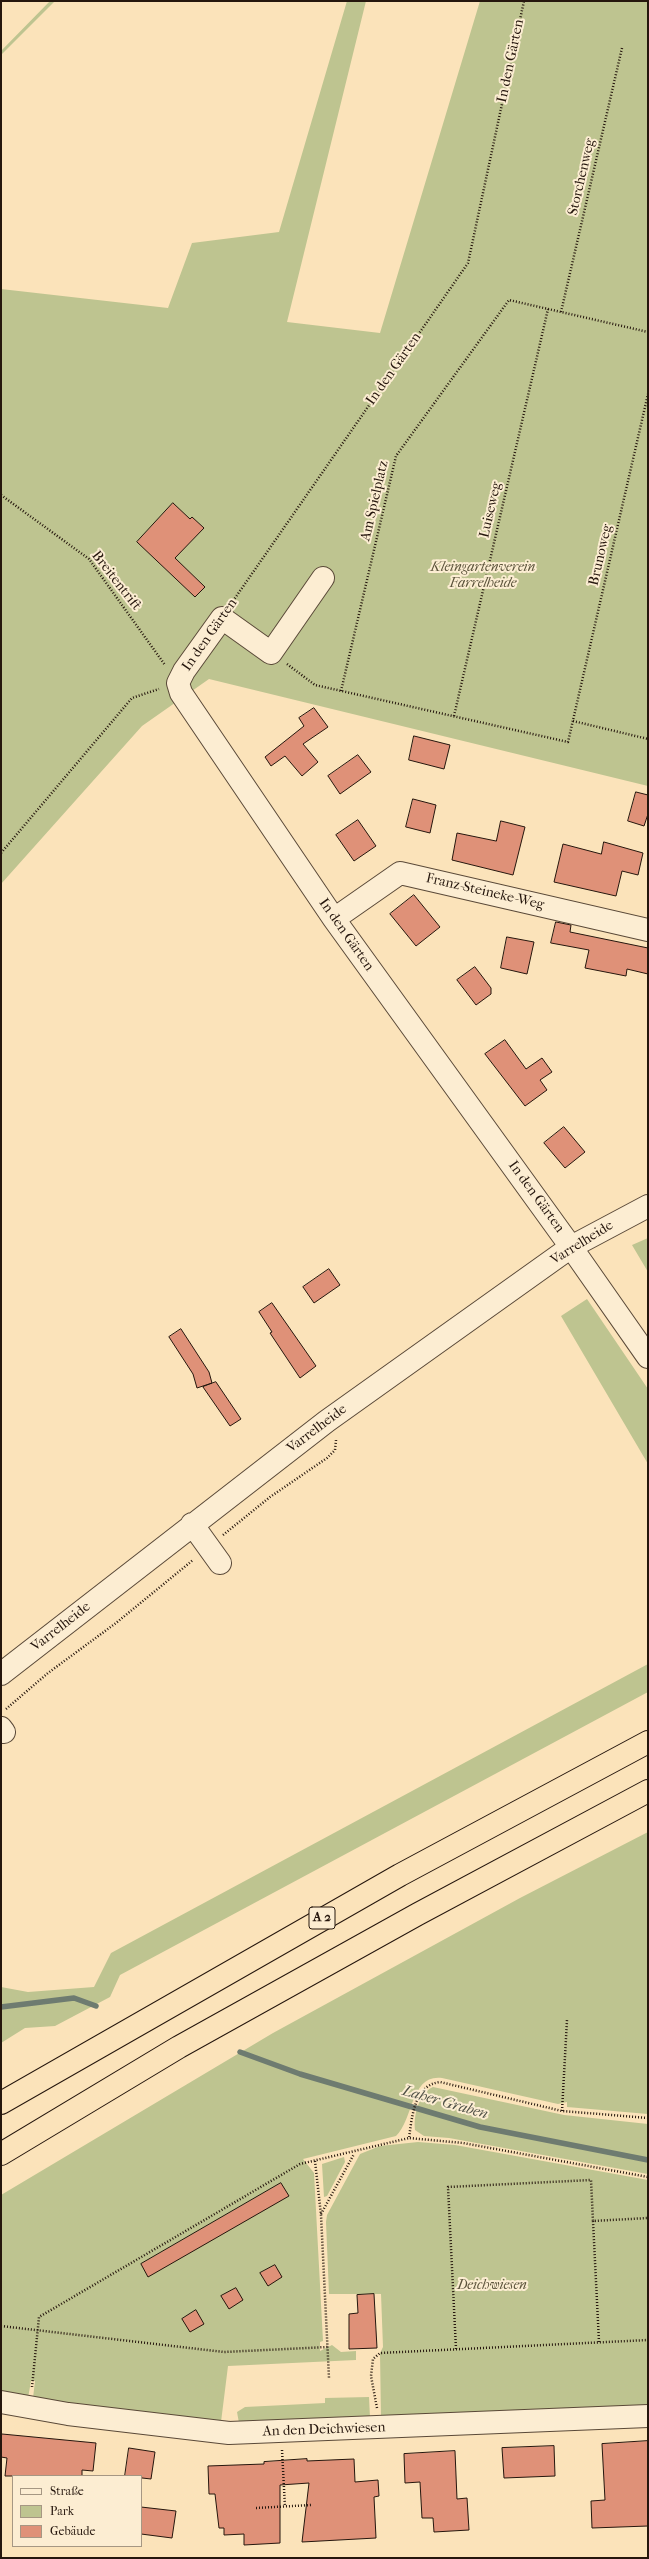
<!DOCTYPE html>
<meta charset="utf-8">
<style>
body{margin:0}
#map{position:relative;width:649px;height:2559px;overflow:hidden;background:#fbe3ba;font-family:"IM FELL French Canon",serif}
canvas{display:block}
.frame{position:absolute;inset:0;border:2px solid #25160d;pointer-events:none}
.legend{position:absolute;left:12px;top:2475px;width:130px;height:72px;box-sizing:border-box;background:#fcedd2;border:1px solid #a69783;margin:0;padding:5px 7px;list-style:none;font-size:12px;color:#25160d}
.legend li{display:flex;align-items:center;gap:8px;height:20px}
.legend b{width:20px;border:1px solid #a69783}
</style>
<div id="map">
<canvas width="649" height="2559"></canvas>
<div class="frame"></div>
<ul class="legend">
<li><b style="height:5px;background:#fcedd2"></b>Straße</li>
<li><b style="height:11px;background:#bec490"></b>Park</li>
<li><b style="height:11px;background:#df9178"></b>Gebäude</li>
</ul>
</div>
<script>
const context = document.querySelector('canvas').getContext('2d');
context.lineJoin = 'round';
function paint(path, color) { context.fillStyle = color; context.fill(path, 'evenodd'); }
function trace(path, color, width, dash) { context.strokeStyle = color; context.lineWidth = width; context.lineCap = dash ? 'butt' : 'round'; context.setLineDash(dash || []); context.stroke(path); }
function label(font, color, halo, rows, align = 'center') {
  context.font = font + ' "IM FELL French Canon",serif'; context.lineWidth = 4; context.setLineDash([]); context.textBaseline = 'middle'; context.strokeStyle = halo; context.fillStyle = color; for (const [text, x, y, turn = 0] of rows) {
    context.save(); context.translate(x, y); context.rotate((+turn || 0) * Math.PI / 180); context.textAlign = isNaN(turn) ? turn : align; if (halo) context.strokeText(text, 0, 0); context.fillText(text, 0, 0); context.restore();
  }
}
paint(new Path2D(`
 M50,1H55L1,55V51Z
 M347,1H366L287,322L380,333L480,1H648V786L209,679L142,726L1,884V289L168,308L192,243L279,232Z
 M648,1238V1272L632,1245Z
 M587,1299L648,1389V1464L561,1316Z
 M648,1664V1692L120,1975L110,1997L55,2026L25,2028L1,2043V1987L28,1992L94,1987L111,1953Z
 M648,1832V2114L567,2107V2102L558,2104L442,2078C410,2074 414,2119 396,2136L303,2159L314,2173L323,2341L320,2342V2351L332,2345L341,2352L356,2351V2360L228,2366L221,2422L33,2398L35,2381H31L28,2398L1,2394V2195L273,2033L520,1898Z
 M433,2087L564,2115L648,2124V2174L449,2138L424,2136L415,2130C413,2116 419,2093 433,2087Z
 M418,2142L455,2145L648,2180V2405L381,2418L380,2353L383,2347L381,2294H329L326,2222L327,2215L360,2154L380,2146Z
 M344,2157L345,2162L327,2196L324,2197L322,2164Z
 M369,2397L370,2418L239,2423L237,2412L245,2407L325,2403V2398Z`), '#bec490');
trace(new Path2D(`
 M1,2007L74,1998L96,2006
 M240,2052L300,2074L480,2127L648,2160`), '#6e7b70', 5.5);
const building = new Path2D(`
 M173,503L190,519L192,517L204,528L175,558L205,587L195,597L137,542Z
 M314,708L328,727L303,744L318,762L302,776L285,756L271,766L265,757L304,726L299,718Z
 M414,736L450,745L444,769L409,760Z
 M358,755L371,772L340,794L328,776Z
 M636,792L648,795V814L644,826L628,821Z
 M413,799L436,805L430,833L406,827Z
 M358,820L376,846L354,861L336,835Z
 M501,821L525,827L513,875L452,860L457,833L496,841Z
 M604,842L643,853L638,875L622,871L616,896L554,882L563,844L601,854Z
 M414,895L440,927L416,946L390,914Z
 M556,922L571,925L570,932L648,948V974L627,969L626,976L585,968L589,950L551,943Z
 M507,937L534,942L527,974L501,968Z
 M475,967L491,988V994L476,1005L457,980Z
 M505,1040L526,1069L542,1058L552,1072L540,1080L547,1090L525,1106L485,1054Z
 M564,1127L585,1152L565,1168L544,1143Z
 M329,1269L340,1285L314,1303L303,1287Z
 M272,1303L316,1366L300,1378L270,1333L272,1332L259,1312Z
 M181,1329L209,1372L212,1383L197,1388L193,1374L169,1337Z
 M216,1382L241,1419L230,1426L203,1387Z
 M281,2183L289,2196L148,2277L141,2264Z
 M275,2265L282,2277L268,2286L260,2273Z
 M236,2288L243,2300L229,2309L221,2296Z
 M374,2294L377,2348L349,2349V2314L358,2313L357,2295Z
 M196,2310L204,2324L190,2332L182,2319Z
 M2,2434L96,2443L93,2471L82,2470V2476H5L7,2458L1,2457Z
 M648,2441V2526L592,2528L591,2501L605,2500L602,2444Z
 M554,2446L555,2476L504,2478L502,2448Z
 M129,2448L155,2452L151,2479L125,2476Z
 M455,2451L457,2499L467,2498L469,2530L434,2532L433,2518H422L420,2482L405,2483L404,2454Z
 M307,2459V2461L354,2459L355,2482L378,2480L379,2496L374,2497L376,2538L302,2542L309,2483L280,2485V2543L244,2545V2534L224,2535V2528H219L215,2494H209L208,2466L264,2464V2462Z
 M141,2507L176,2511L172,2538L141,2534Z`);
paint(building, '#df9178');
trace(building, '#25160d', 1);
const minor = new Path2D(`
 M323,578L271,653L222,618L184,671L178,683L181,693L334,919L571,1247L648,1357
 M334,919L400,873L648,930
 M192,1524L220,1563
 M1,1674L327,1421L571,1247L648,1206
 M1,1728L4,1732
 M1,2402L68,2414L229,2433L648,2416`);
const highway = new Path2D(`
 M1,2103L400,1875L648,1742
 M1,2154L179,2047L418,1914L648,1791`);
trace(minor, '#5a4938', 24);
trace(highway, '#25160d', 24);
trace(new Path2D(`
 M561,312L622,48
 M1,495L89,559L165,665
 M233,601L468,263L524,1
 M287,664L315,685L568,742L648,394
 M341,691L396,456L509,300L648,332
 M454,716L548,309
 M573,721L648,739
 M1,853L132,698L159,689
 M223,1535L270,1497L327,1458L335,1450L336,1440
 M6,1709L48,1673L116,1623L193,1560
 M562,2111L567,2020
 M648,2118L562,2111L440,2082C414,2085 412,2117 409,2138L463,2143L648,2177
 M315,2161L321,2215L329,2378
 M321,2214L354,2154
 M1,2326L224,2352L328,2347
 M599,2342L593,2221L648,2218
 M456,2349L448,2187L591,2180L593,2221
 M32,2387L39,2317L300,2164L409,2138
 M377,2408L371,2376L373,2359L380,2353L648,2340
 M282,2450L285,2507
 M256,2508L311,2505`), '#25160d', 2.5, [1, 2]);
trace(minor, '#fcedd2', 22);
trace(highway, '#fbe3ba', 22);
for (const [x, y, w] of [
 [322,1918,26]
]) { const box = new Path2D(); box.roundRect(x - w / 2, y - 11, w, 22, 3); context.fillStyle = '#fcedd2'; context.fill(box); trace(box, '#25160d', 1); }
label('bold 13px', '#25160d', null, [
 ["A 2",322,1918]
]);
label('14px', '#25160d', '#fcedd2', [
 ["In den Gärten",511,61,-78],
 ["Storchenweg",582,177,-77],
 ["In den Gärten",394,369,-55],
 ["Am Spielplatz",375,501,-77],
 ["Luiseweg",491,510,-77],
 ["Brunoweg",601,555,-77],
 ["Breitentrift",116,581,52],
 ["In den Gärten",210,635,-55],
 ["Franz-Steineke-Weg",485,892,13],
 ["In den Gärten",346,935,55],
 ["In den Gärten",536,1197,54],
 ["Varrelheide",582,1243,-32],
 ["Varrelheide",317,1429,-37],
 ["Varrelheide",61,1627,-38],
 ["An den Deichwiesen",324,2430,-2]
]);
label('italic 14px', '#5b533b', '#fcedd2', [
 ["Kleingartenverein",483,568],
 ["Farrelheide",483,584],
 ["Deichwiesen",492,2286]
]);
label('italic 15px', '#505147', '#fcedd2', [
 ["Laher Graben",445,2103,16]
]);
</script>
